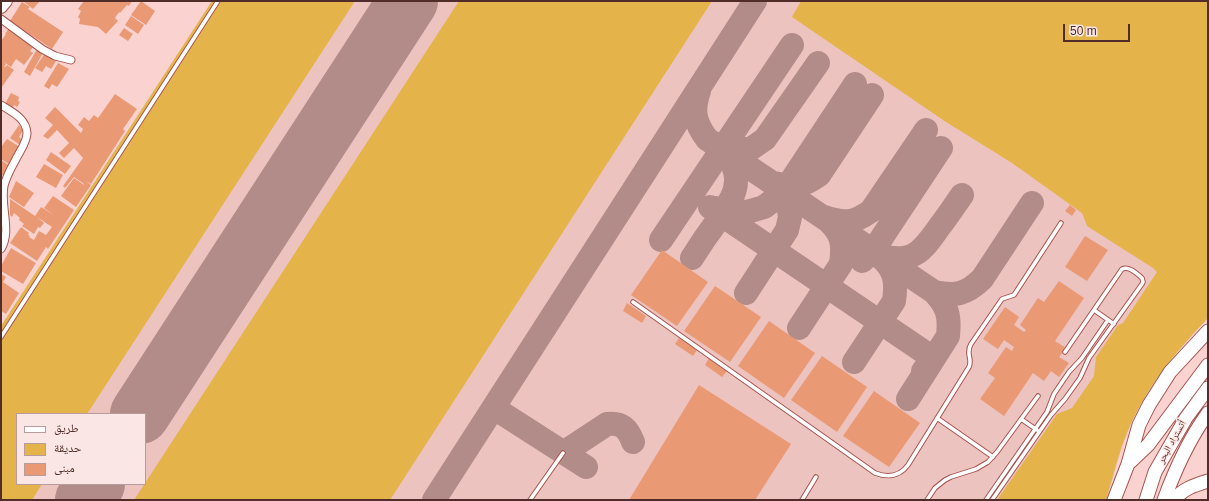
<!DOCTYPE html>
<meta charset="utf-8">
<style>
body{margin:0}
#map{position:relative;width:1209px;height:501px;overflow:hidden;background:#fad3d0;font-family:Helvetica,"Noto Naskh Arabic",sans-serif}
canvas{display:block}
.frame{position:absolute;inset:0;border:2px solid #512d2a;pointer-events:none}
.legend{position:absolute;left:16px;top:413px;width:130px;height:72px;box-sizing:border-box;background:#fae6e4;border:1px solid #b69c9a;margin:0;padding:5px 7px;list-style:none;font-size:12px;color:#512d2a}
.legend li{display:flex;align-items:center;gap:8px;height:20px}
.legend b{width:20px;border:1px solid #b69c9a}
.scale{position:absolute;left:1063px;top:24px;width:67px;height:18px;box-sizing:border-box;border:2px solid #512d2a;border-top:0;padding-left:5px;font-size:12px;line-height:14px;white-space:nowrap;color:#512d2a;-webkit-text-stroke:3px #fae6e4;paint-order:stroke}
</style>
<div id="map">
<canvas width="1209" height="501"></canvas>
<div class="frame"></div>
<ul class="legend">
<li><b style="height:5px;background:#fff"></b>طريق</li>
<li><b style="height:11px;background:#e4b44b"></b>حديقة</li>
<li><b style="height:11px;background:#ea9975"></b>مبنى</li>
</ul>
<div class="scale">50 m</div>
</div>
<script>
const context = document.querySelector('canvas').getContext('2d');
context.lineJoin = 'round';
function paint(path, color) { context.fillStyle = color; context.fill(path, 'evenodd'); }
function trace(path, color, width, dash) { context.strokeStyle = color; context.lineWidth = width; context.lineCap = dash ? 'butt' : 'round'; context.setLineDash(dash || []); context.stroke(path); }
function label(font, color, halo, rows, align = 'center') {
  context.font = font + ' Helvetica,"Noto Naskh Arabic",sans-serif'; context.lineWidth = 3; context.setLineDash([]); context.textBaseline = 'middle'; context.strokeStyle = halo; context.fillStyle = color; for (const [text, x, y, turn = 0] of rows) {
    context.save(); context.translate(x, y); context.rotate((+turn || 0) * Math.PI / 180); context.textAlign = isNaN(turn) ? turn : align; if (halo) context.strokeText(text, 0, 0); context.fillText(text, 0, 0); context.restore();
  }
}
paint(new Path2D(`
 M212,1H1208V318L1173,357L1160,373L1142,401L1134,417L1123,444L1106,500H1V326ZM17,414H145V484H17Z`), '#edc3bf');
paint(new Path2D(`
 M212,1H355L87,414H17V484H42L32,500H1V326Z
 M459,1H712L390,500H134Z
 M801,1H1208V318C1175,352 1145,389 1127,433C1118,454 1113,478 1106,500H997L1057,414L1072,408L1094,376L1096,357L1118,325L1123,323L1157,272L1153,268L1087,226L1082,213L1012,163L946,122L792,17Z`), '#e4b44b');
trace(new Path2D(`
 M699,91C692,111 695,123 707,139L934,292C948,307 950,316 948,336L908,399
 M710,207L933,358L923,371
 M715,208L724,210L747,212L764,207L783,193L855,84
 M661,240L792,45
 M692,258C700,245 709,232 718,220C722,213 727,206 731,199C741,181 735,162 722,149L737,151L752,148L765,139L818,63
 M862,261L873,251L941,148
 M934,292C956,296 965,295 982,279L1032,203
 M746,293L787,230L790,217L788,204L783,193L773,183C795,187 800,188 819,175L872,95
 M799,328L841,264C844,242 842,232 824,217C845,224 854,223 871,211L926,130
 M854,362L894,301C897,280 895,269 878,255C912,265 922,252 940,226C948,216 955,205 962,195
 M494,408L586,467
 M563,453L607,424C622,422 628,429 633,442
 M434,500L755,1`), '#b28c89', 24);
trace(new Path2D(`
 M140,414L408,1
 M85,500L95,484`), '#b28c89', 60);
paint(new Path2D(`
 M23,1H40L33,9Z
 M84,1H132L129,6L127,5L120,13L119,12L115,18L118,21L106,34L98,27L79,24L80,19L78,17L81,11L78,9Z
 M141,1L155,11L146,25L131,15Z
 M22,2L30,7L28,9L63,32L52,49L10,21Z
 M131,16L144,25L138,34L125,25Z
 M9,28L34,46L30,51L33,53L24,65L16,59L11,67L4,62L6,64L4,67H5L7,65L14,70L1,88V57L2,56L1,55V41L6,34H5Z
 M124,28L133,34L128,41L119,35Z
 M37,49L43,53L30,76L24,72Z
 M45,53L56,61L51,69L46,66L42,72L35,68Z
 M58,63L69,69L57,87L52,84L49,89L44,86Z
 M11,93L19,97L18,101L20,102L17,107L14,105L12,108L5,104Z
 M115,94L137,109L123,129L125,131L91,184L86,181L91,185L76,207L61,196L74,178L84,185V184L74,177L65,188L63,186L83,158L74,148L64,158L59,153L69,143L57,130L48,139L43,136L53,125L45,118L55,107L81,133L83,129L78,125L84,117L89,121L94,115L98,118Z
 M19,125L22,129V132L19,137L23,140L20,145L10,138Z
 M7,139L20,147L9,164L1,159V147Z
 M51,152L71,166L65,174L46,160Z
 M1,160L10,166L4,176L1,174Z
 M44,164L63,175L56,188L36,177Z
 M16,181L34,193L24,207L9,197Z
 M53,196L74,210L48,249L46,247L37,261L10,243L21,227L29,233L28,235L30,236L29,237L34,240L39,231L46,235L52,227L37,217L44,223L40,228L38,227L34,234L22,226L24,224L19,220L20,218L14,213L12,217L10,215V199L35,216L41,207L54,215L44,208Z
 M1070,205L1076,210L1072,216L1065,211Z
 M1085,236L1108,250L1087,281L1065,267Z
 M11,248L36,263L23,284L1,271V266Z
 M662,250L708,282L677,326L631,295Z
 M1,274L6,277L3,282L19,293L6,314L1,311Z
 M1059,281L1084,298L1055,341L1066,348L1059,357L1069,363L1059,377L1051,371L1044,381L1033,373L1004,416L980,399L995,378L988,373L1006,347L1012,351L1014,347L1004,340L998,349L983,339L1005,307L1019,317L1014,325L1024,332L1026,330L1020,325L1038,298L1044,302Z
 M715,286L761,317L730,362L684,331Z
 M627,303L646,316L642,323L623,311Z
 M769,321L815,353L784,398L738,366Z
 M679,338L697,350L693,356L675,344Z
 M822,356L867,387L837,432L791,400Z
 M709,358L727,371L722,377L705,365Z
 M699,385L791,444L755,500H629Z
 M874,391L920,423L889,467L843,436Z`), '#ea9975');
const service = new Path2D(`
 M633,302L875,473C888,478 900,476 908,465L969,367C973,358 965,354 971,344L1002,299L1014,295L1061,223
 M1094,310L1114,324
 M1,337L218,1
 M937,418L993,457
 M1021,419L1037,430
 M530,500L563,453
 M802,500L816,477
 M927,500L935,488L945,480L951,477L976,469L988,462L997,452L1038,396
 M986,500L1047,412L1054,394L1069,372L1082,358L1108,320
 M992,500L1051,415L1065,399L1080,378L1089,358L1142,284L1143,282L1142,278C1136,273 1129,266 1122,269L1065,352`);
const minor = new Path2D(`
 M1,19L42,49L55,56L71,60
 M1,105C12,112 26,118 27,133C27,143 19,152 15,161C11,168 6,178 4,186C0,207 12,231 1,249`);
const trunk = new Path2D(`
 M1,7L6,1`);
const motorway = new Path2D(`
 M1129,463L1148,445L1208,365
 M1114,500L1128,464L1139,425L1149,405L1170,372L1208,331
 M1146,500L1155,472L1186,418L1208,388
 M1164,500C1175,470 1189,439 1208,413
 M1174,500C1182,489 1195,485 1208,481`);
trace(service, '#a6534f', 5.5);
trace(minor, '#a6534f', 9);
trace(trunk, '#a6534f', 14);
trace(motorway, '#a6534f', 15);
trace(service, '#fff', 3.5);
trace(minor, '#fff', 7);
trace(trunk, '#fff', 12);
trace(motorway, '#fff', 13);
label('10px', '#512d2a', '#fae6e4', [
 ["أتستراد البحر",1172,442,-61]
]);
</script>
